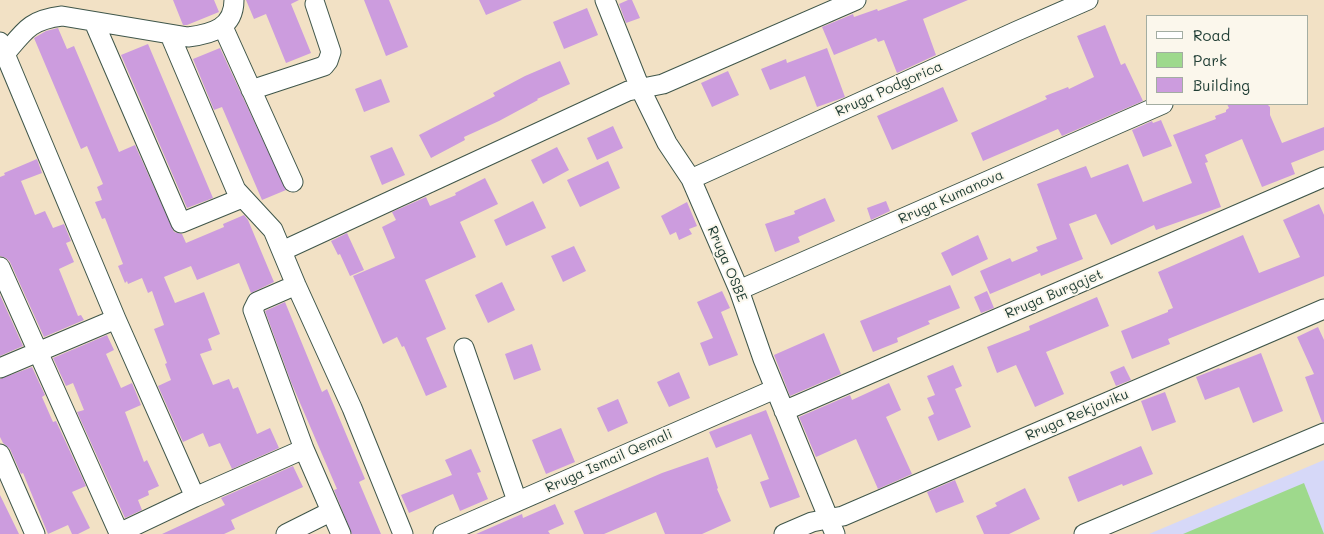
<!DOCTYPE html>
<style>
body{margin:0}
#map{position:relative;width:1324px;height:534px;overflow:hidden;background:#f2e1c5;font-family:Mali,sans-serif}
canvas{display:block}
.legend{position:absolute;left:1146px;top:15px;width:162px;height:90px;box-sizing:border-box;background:#fbf7ec;border:1px solid #a3ada2;margin:0;padding:6px 9px;list-style:none;font-size:15px;color:#1f3d34}
.legend li{display:flex;align-items:center;gap:10px;height:25px}
.legend b{width:25px;border:1px solid #a3ada2}
</style>
<div id="map">
<canvas width="1324" height="534"></canvas>
<ul class="legend">
<li><b style="height:6px;background:#fff"></b>Road</li>
<li><b style="height:14px;background:#9ed98c"></b>Park</li>
<li><b style="height:14px;background:#cc9cde"></b>Building</li>
</ul>
</div>
<script>
const context = document.querySelector('canvas').getContext('2d');
context.lineJoin = 'round';
function paint(path, color) { context.fillStyle = color; context.fill(path, 'evenodd'); }
function trace(path, color, width, dash) { context.strokeStyle = color; context.lineWidth = width; context.lineCap = dash ? 'butt' : 'round'; context.setLineDash(dash || []); context.stroke(path); }
function label(font, color, halo, rows, align = 'center') {
  context.font = font + ' Mali,sans-serif'; context.lineWidth = 4; context.setLineDash([]); context.textBaseline = 'middle'; context.strokeStyle = halo; context.fillStyle = color; for (const [text, x, y, turn = 0] of rows) {
    context.save(); context.translate(x, y); context.rotate((+turn || 0) * Math.PI / 180); context.textAlign = isNaN(turn) ? turn : align; if (halo) context.strokeText(text, 0, 0); context.fillText(text, 0, 0); context.restore();
  }
}
paint(new Path2D(`
 M1324,460V534H1149Z`), '#d6d8f8');
paint(new Path2D(`
 M1304,483L1324,534H1183Z`), '#9ed98c');
paint(new Path2D(`
 M173,0H214L219,12L187,25H183Z
 M246,0H299L291,4L311,53L286,63L266,14L254,19Z
 M364,0H389L408,47L386,56Z
 M479,0H522L486,15Z
 M628,0H632L640,18L626,23L619,4Z
 M908,0H968L923,19L936,55L897,73L884,40L878,42L876,38L834,55L822,27L853,14L854,17L877,9L878,11Z
 M587,8L598,35L564,49L553,22Z
 M1105,25L1121,65L1125,63L1143,101L1062,136L1058,129L983,161L971,133L1047,99L1045,96L1068,87L1069,89L1094,77L1077,36Z
 M58,28L67,49L74,46L119,152L135,145L174,232L182,234L186,243L224,227L223,224L244,215L248,220L274,282L251,293L239,263L197,280L191,266L164,277L175,303L204,292L220,334L208,339L212,350L200,354L213,385L229,379L233,389L238,387L257,434L270,428L279,448L232,469L220,443L209,447L203,433L183,442L158,386L171,380L165,364L167,363L154,329L164,325L152,291L148,293L142,278L128,284L127,281L125,283L118,266L123,264L105,218L102,219L95,202L102,200L97,187L103,184L87,146L81,149L34,38L46,31Z
 M148,44L213,198L187,208L121,55Z
 M220,48L286,190L262,200L222,107L214,110L193,59Z
 M827,48L845,97L817,107L805,76L770,90L761,69L786,59L787,63Z
 M560,61L570,84L537,99L538,100L499,121L464,137L465,140L431,158L419,135L495,96L493,93L525,76Z
 M728,71L739,95L712,107L701,83Z
 M381,79L390,102L364,112L355,89Z
 M943,87L958,121L892,150L877,116Z
 M1227,104H1267L1270,107V115L1282,143L1324,127V150L1291,163L1295,174L1262,187L1242,139L1205,155L1208,162L1205,163L1221,207L1156,230L1154,225L1111,245L1096,214L1069,224L1083,259L1041,276L1040,273L990,294L980,271L1010,258L1012,262L1038,251L1036,247L1057,239L1037,184L1086,166L1091,178L1128,164L1143,202L1192,183L1173,135L1216,119L1215,116L1226,112V110L1229,108Z
 M1161,120L1172,146L1143,157L1132,130L1152,121L1153,123Z
 M613,126L623,148L597,160L587,138Z
 M392,147L405,175L382,185L370,156Z
 M557,147L569,170L543,184L531,160Z
 M37,159L42,173L21,181L35,215L45,211L53,228L64,224L71,241L66,243L74,262L59,269L78,316L81,315L84,320L44,337L10,262L6,258L0,256V177L5,175L4,173Z
 M608,161L620,188L580,207L567,180Z
 M485,178L498,204L460,222L476,257L425,280L446,329L426,338L447,387L426,396L404,346L402,347L397,337L383,344L353,276L395,258L382,227L396,220L392,212L426,197L430,206L456,195L455,193Z
 M825,198L835,221L798,237L800,242L775,252L765,224L795,214L794,211Z
 M533,201L546,228L506,246L494,220Z
 M886,201L890,211L871,220L867,208Z
 M687,202L697,226L689,229L692,234L679,240L676,232L670,235L661,216Z
 M1319,204L1324,215V276L1168,339L1170,344L1132,359L1121,331L1168,312V310L1173,308L1158,272L1243,235L1259,273L1300,257L1283,220Z
 M347,233L364,270L350,276L340,254L338,255L331,241Z
 M978,235L988,259L952,276L941,253Z
 M574,246L586,271L563,282L551,256Z
 M502,282L515,310L488,323L475,295Z
 M950,285L960,308L928,321L930,324L897,338L898,342L873,352L860,321Z
 M722,291L730,308L721,312L738,355L709,366L700,343L713,338L697,302Z
 M987,291L994,308L981,313L974,297Z
 M0,295L23,346L0,356Z
 M1097,297L1109,326L1046,352L1064,394L1035,407L1016,365L997,373L987,347L1030,330L1029,326Z
 M285,302L322,392L327,389L365,479L359,482L381,534H352L334,490L337,489L291,382L265,311Z
 M1318,327L1324,340V422H1322L1305,377L1314,374L1297,337Z
 M824,333L841,374L790,396L774,355Z
 M107,335L114,350L106,354L121,388L132,383L141,405L125,412L144,462L147,460L159,486L148,491L149,495L138,500L142,510L125,518L77,412L84,410L73,383L66,386L53,358Z
 M532,344L541,370L514,380L505,354Z
 M1261,353L1283,411L1253,423L1239,387L1205,400L1196,377L1219,368L1220,369Z
 M953,365L962,386L955,389L971,427L938,441L928,417L934,414L927,398L935,395L927,376Z
 M1124,366L1131,380L1116,386L1110,372Z
 M32,367L45,395L42,397L53,422L56,421L86,486L72,492L90,528L78,534H72L68,525L48,534L23,473L21,474L10,449L3,443L0,437V379Z
 M679,372L690,398L669,407L657,382Z
 M889,383L901,410L886,417L912,474L878,489L856,439L816,457L799,417L850,395L852,400Z
 M1165,392L1176,422L1152,431L1141,401Z
 M618,399L628,423L608,432L597,408Z
 M766,410L800,497L770,508L760,482L769,479L751,434L716,448L709,432Z
 M561,428L575,462L546,474L532,440Z
 M1141,446L1153,474L1123,486L1122,484L1078,502L1068,477Z
 M471,449L481,472L477,473L488,499L460,511L453,494L409,513L401,495L452,475L445,460Z
 M708,457L718,488L717,489L731,521L702,534H665L656,512L604,534H584L574,511L662,473Z
 M293,466L303,487L231,520L235,529L224,534H162L225,505L221,498Z
 M955,480L964,502L936,513L927,492Z
 M1025,488L1040,519L1009,534H984L976,516L997,506L995,503Z
 M0,495L19,534H0Z
 M555,504L564,524L548,531L550,534H476L522,514L523,518Z`), '#cc9cde');
const minor = new Path2D(`
 M605,0L640,88L667,143L691,179L739,290L763,359L835,534
 M94,22L181,223L242,198
 M223,27L293,182
 M170,35L236,190L273,230L296,285L352,408L403,534
 M0,42L116,319L195,497L119,533V534
 M5,54C25,30 30,20 62,16L188,37C212,34 234,28 234,0
 M251,90L324,66L328,61L331,52L315,4
 M691,179L1017,31L1088,0
 M282,251L628,91L663,84L856,0
 M0,267L119,533
 M296,285L257,302L253,310L304,449L341,534
 M739,290L1163,104
 M464,348L517,501
 M0,368L116,319
 M784,411L1324,177
 M0,454L35,534
 M195,497L304,449
 M286,534L330,512
 M443,534L775,389
 M784,534L812,522L843,516L1324,309
 M1084,534L1324,433`);
trace(minor, '#3f564a', 21);
trace(minor, '#fff', 19);
label('14px', '#1f3d34', '#fbf7ec', [
 ["Rruga Podgorica",889,89,-24],
 ["Rruga Kumanova",951,197,-24],
 ["Rruga OSBE",727,264,67],
 ["Rruga Burgajet",1054,294,-23],
 ["Rruga Rekjaviku",1077,415,-23],
 ["Rruga Ismail Qemali",609,461,-24]
]);
</script>
